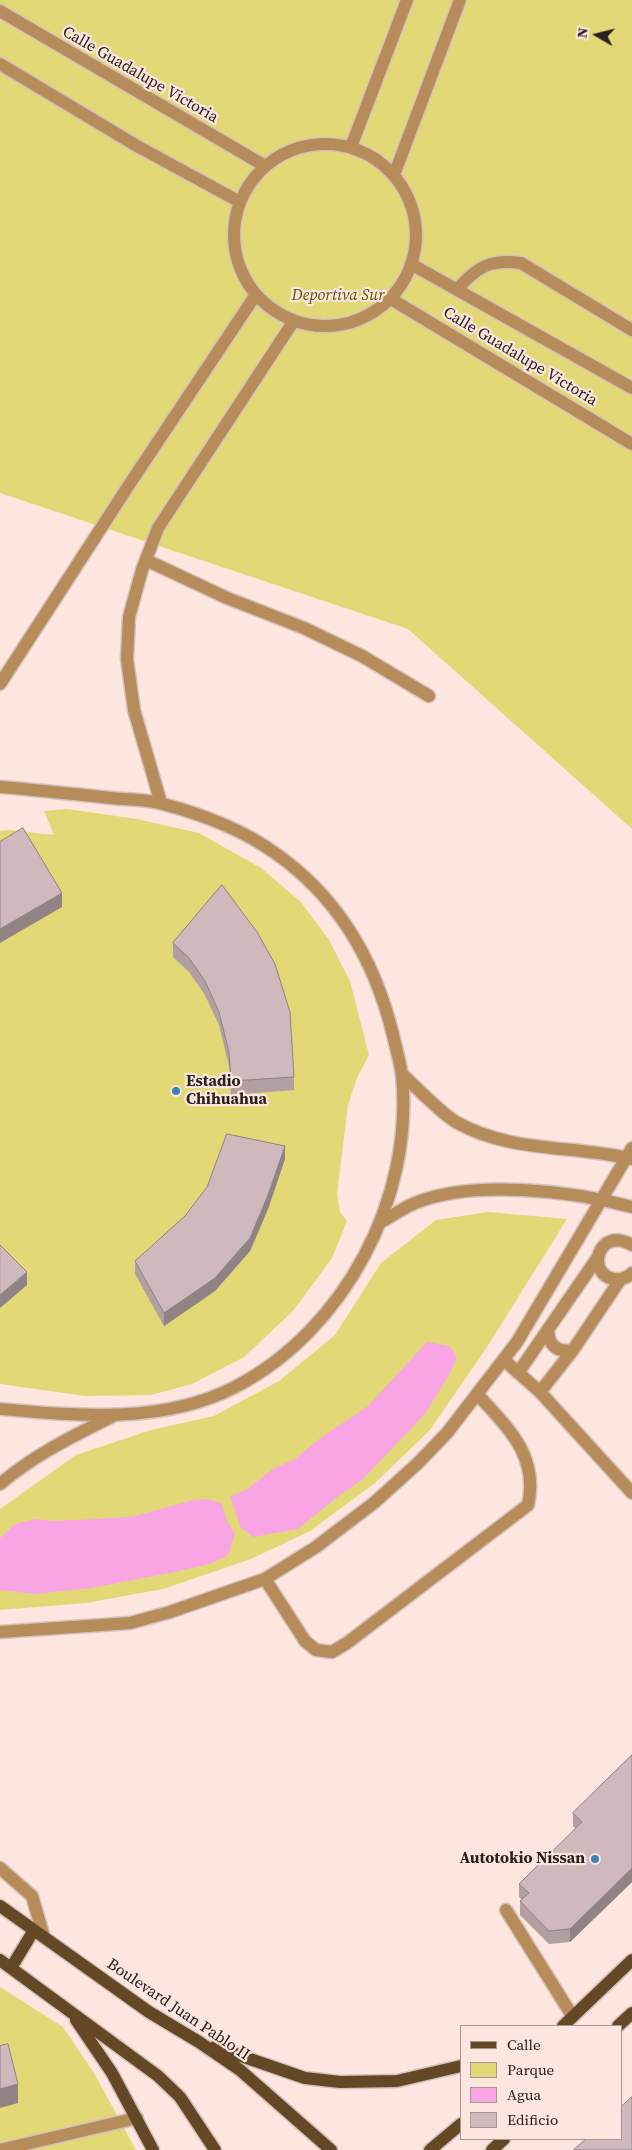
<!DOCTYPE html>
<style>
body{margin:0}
#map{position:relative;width:632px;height:2150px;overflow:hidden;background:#fce6df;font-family:"Source Serif 4",serif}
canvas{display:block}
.legend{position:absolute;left:460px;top:2025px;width:162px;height:115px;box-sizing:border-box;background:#fce6df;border:1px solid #a79791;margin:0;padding:6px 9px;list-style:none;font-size:15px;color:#27201d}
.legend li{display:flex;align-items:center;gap:10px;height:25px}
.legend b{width:25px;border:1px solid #a79791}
.north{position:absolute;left:572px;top:10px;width:50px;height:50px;-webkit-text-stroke:4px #fce6df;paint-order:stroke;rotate:278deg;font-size:14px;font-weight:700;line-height:20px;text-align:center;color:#27201d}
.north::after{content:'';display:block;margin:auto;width:18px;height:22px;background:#27201d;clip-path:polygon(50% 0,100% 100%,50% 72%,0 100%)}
</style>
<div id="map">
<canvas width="632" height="2150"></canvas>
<ul class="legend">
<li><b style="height:6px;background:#644825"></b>Calle</li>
<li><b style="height:14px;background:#e3d876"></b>Parque</li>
<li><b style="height:14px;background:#f9a5e3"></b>Agua</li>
<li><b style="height:14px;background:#cfb9bc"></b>Edificio</li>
</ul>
<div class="north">N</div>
</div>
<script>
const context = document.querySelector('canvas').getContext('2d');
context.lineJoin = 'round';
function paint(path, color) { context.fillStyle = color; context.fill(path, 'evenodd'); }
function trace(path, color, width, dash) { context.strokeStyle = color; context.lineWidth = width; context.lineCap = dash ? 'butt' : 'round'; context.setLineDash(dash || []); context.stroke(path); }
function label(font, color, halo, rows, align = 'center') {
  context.font = font + ' "Source Serif 4",serif'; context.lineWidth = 4.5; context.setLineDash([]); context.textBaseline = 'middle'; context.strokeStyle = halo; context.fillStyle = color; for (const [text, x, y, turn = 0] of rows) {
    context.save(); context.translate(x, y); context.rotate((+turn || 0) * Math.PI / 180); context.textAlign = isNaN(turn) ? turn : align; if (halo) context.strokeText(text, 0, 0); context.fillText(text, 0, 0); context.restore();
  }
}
paint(new Path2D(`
 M0,0H632V829L408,629L0,493Z
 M67,809L137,819L199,833L261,868L301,902L329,940L350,981L369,1055L357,1078L348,1105L337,1194L340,1212L347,1221L332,1258L293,1311L244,1357L192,1384L151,1395L85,1396L0,1384V831L10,830L54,835L44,811Z
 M488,1212L567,1219L487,1347L430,1430L375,1483L310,1531L251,1559L163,1589L86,1603L0,1610V1509L76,1455L151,1430L214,1416L279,1381L335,1335L381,1263L436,1220Z
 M0,1987L63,2027L94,2073L136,2150H0Z`), '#e3d876');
paint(new Path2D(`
 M427,1342L450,1346L457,1358L448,1377L424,1415L362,1480L341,1494L298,1529L253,1537L241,1528L230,1497L247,1489L273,1469L295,1459L319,1439L367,1407Z
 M207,1499L221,1503L228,1523L235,1534L228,1555L213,1563L175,1572L91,1588L35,1594L0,1590V1538L15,1524L36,1519L54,1521L114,1518L135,1516L190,1501Z`), '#f9a5e3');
const minor = new Path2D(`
 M0,11L265,166
 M0,64L137,146L240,202
 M234 235a91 91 0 1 1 182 0a91 91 0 1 1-182 0Z
 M351,147L407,0
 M394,175L460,0
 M411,264L632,388
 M457,290C476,267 490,259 521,263L632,330
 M391,299L632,444
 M146,560L227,598L304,628L362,656L429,696
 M0,684L127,488L255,296
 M0,787C37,790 74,794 111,798C128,800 146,799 163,804C201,814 243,830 275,853C338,897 375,961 393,1035C396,1048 400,1062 402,1075C414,1198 345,1330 235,1387C164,1424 78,1416 0,1409
 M161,803L134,710L127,659L129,617L142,570L158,528L293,322
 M402,1074C416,1087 441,1113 456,1122C510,1153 574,1145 632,1159
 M381,1222C392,1216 403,1208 415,1203C473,1179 572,1191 632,1207
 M632,1245C597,1225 586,1275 614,1279C621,1280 627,1278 632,1273
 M548,1329C548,1345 557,1353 573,1350
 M504,1360L540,1392L632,1493
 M518,1373L598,1257
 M540,1392L573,1350L620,1280
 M0,1484C34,1455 73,1436 113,1416
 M265,1579L305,1641L316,1650L332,1652L347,1643L528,1505C539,1456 508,1428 478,1395
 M0,1632L130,1623L170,1612L265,1579L316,1547L375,1502L417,1464L447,1433L517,1342L632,1148
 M0,1868L32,1896L44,1937
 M506,1910L573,2017
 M0,2150L137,2118`);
const major = new Path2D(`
 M0,1906L149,2012L199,2042L240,2070L331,2150
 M0,1960L158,2076L180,2097L215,2150
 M11,1968L34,1930
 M76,2020L112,2073L153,2150
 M563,2026L632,1960
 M618,2026L632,2013
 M215,2047L305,2078L340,2082L397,2081L461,2066
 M430,2150L461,2124
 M492,2150L504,2139`);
trace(minor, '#d6c2bc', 15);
trace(major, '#d6c2bc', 15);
trace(minor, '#b58c5a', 12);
trace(major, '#644825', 12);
paint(new Path2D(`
 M222,885L294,1077V1090L231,1095L229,1066L219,1025L205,995L189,972L173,957V943Z
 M285,1159L268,1209L250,1251L215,1291L164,1326L135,1274V1261Z
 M632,1755V1882L570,1942L549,1944L520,1915V1901L522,1900L519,1897V1884L576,1829L573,1826V1813Z`), '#b29fa2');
paint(new Path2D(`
 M62,893V907L0,943V929Z
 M285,1146V1159L268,1209L250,1251L215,1291L164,1326V1313Z
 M27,1272V1285L0,1308V1295Z
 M632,1868V1882L570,1942V1929Z
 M18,2084V2103L0,2108V2089Z`), '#918284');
const building = new Path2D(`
 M23,828L62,893L0,929V842Z
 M222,885L257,932L275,964L290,1012L294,1077L231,1081L229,1052L219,1012L205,981L189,958L173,943Z
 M227,1134L285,1146L268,1195L250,1238L215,1278L164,1313L135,1261L185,1216L207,1187Z
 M0,1245L27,1272L0,1295Z
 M632,1755V1868L570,1929L549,1931L520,1901L529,1893L519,1884L582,1822L573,1813Z
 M8,2044L18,2084L0,2089V2046Z
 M632,2097V2150H573L586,2139H621V2107Z`);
paint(building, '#cfb9bc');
trace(building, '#918284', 1);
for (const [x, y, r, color] of [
 [176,1091,5,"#3883b7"],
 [595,1859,5,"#3883b7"]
]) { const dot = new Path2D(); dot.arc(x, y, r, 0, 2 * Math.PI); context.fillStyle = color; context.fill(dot); trace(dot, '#fce6df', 2); }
label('16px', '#27201d', '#fce6df', [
 ["Calle Guadalupe Victoria",140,75,30],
 ["Calle Guadalupe Victoria",520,357,31],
 ["Boulevard Juan Pablo II",178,2010,34]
]);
label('italic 16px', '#5e5500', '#fce6df', [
 ["Deportiva Sur",338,296]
]);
label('bold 16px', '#27201d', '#fce6df', [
 ["Estadio",186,1082],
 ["Chihuahua",186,1100],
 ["Autotokio Nissan",585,1859,"right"]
], 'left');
</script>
